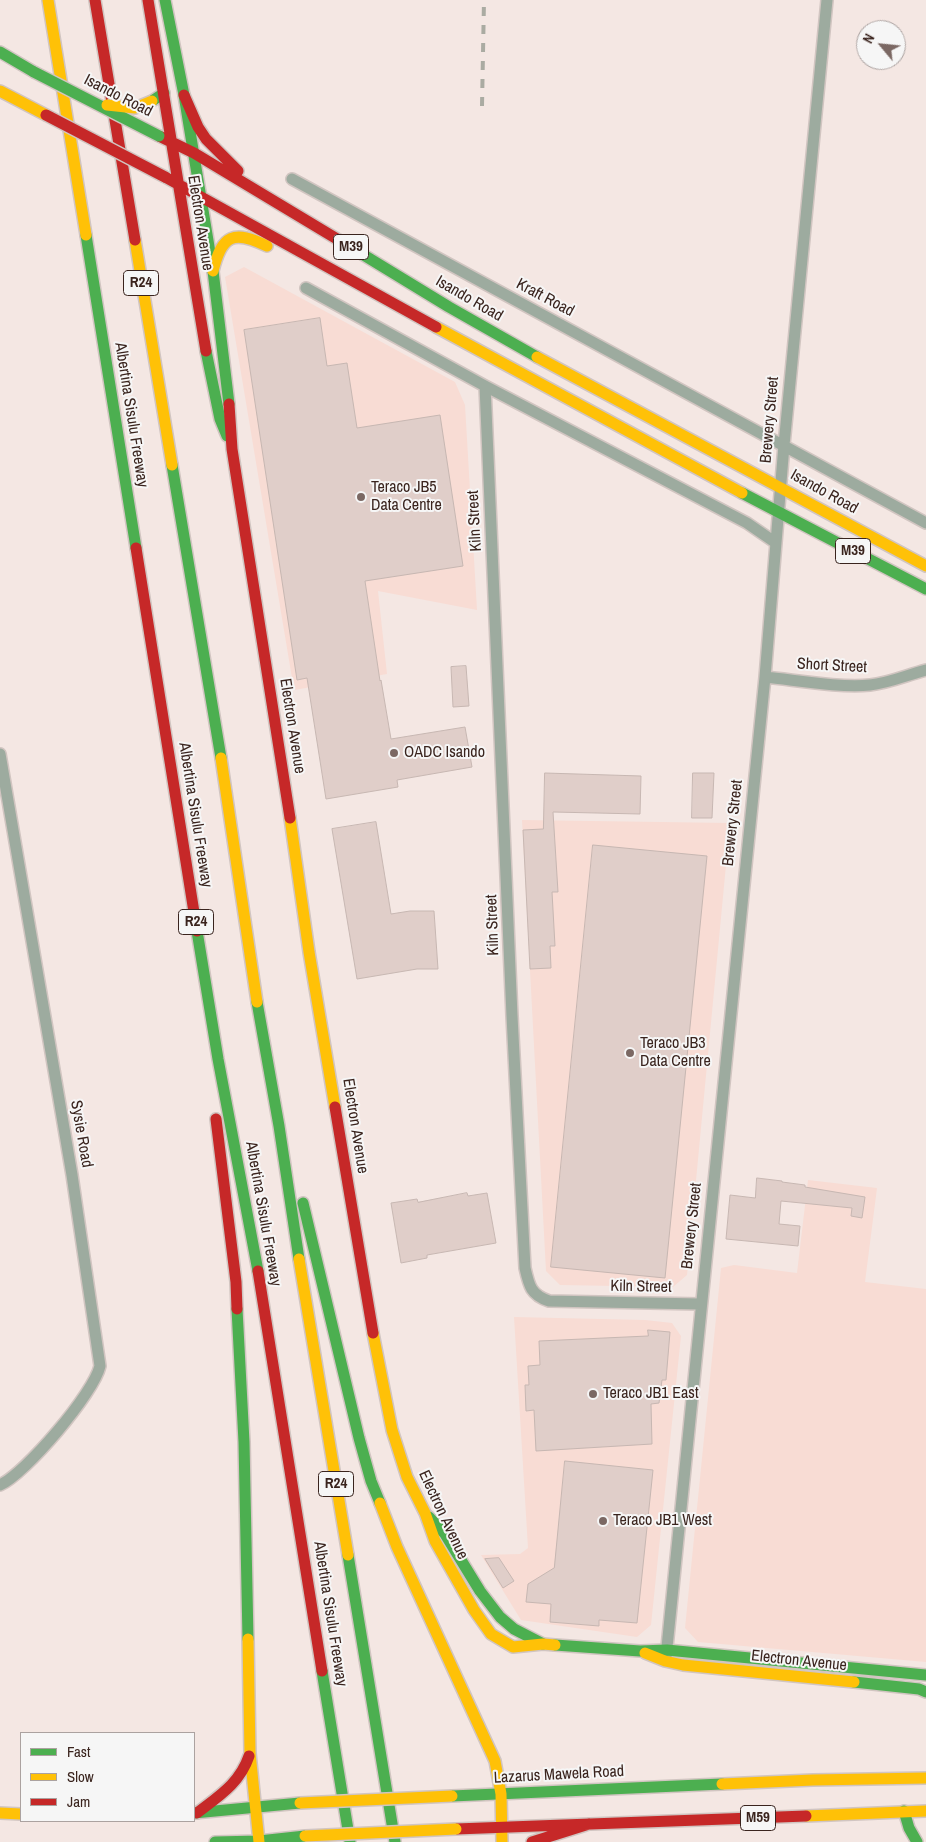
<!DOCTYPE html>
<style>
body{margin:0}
#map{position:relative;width:926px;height:1842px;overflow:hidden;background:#f4e7e3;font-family:"Archivo Narrow",sans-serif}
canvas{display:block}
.legend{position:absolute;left:20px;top:1732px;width:175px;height:90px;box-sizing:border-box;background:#f6f6f6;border:1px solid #aba2a0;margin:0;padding:6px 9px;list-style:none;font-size:15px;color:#3a241e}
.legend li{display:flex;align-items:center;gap:10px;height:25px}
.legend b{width:25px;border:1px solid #aba2a0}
.north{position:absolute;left:856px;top:20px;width:50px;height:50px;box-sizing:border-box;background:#f6f6f6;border:1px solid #aba2a0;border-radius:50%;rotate:298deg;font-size:14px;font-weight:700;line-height:20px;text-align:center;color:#3a241e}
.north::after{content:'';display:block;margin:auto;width:18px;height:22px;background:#7b6863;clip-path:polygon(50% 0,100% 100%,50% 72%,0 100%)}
</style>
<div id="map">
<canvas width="926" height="1842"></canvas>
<ul class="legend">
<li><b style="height:6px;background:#4caf50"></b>Fast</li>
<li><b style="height:6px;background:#ffc107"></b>Slow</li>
<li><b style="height:6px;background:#c62828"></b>Jam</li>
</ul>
<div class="north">N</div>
</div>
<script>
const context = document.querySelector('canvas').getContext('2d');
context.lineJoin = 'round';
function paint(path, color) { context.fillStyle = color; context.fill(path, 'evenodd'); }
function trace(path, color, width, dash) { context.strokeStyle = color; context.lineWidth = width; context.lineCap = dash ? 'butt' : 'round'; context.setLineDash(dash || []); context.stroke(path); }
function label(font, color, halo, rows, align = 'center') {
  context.font = font + ' "Archivo Narrow",sans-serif'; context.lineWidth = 4; context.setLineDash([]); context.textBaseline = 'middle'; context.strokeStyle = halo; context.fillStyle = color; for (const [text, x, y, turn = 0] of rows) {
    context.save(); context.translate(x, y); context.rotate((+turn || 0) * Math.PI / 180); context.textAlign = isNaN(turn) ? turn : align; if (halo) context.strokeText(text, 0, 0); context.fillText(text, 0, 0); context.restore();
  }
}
paint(new Path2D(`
 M244,267L455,382L465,405L477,610L378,591L387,674L294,690L225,277Z
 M522,820L730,823L687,1275L673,1287L560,1285L546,1271Z
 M808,1180L877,1188L865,1282L926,1289V1662L698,1642L685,1628L721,1268L734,1265L797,1273Z
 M514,1317L645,1320L672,1323L681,1336L651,1625L637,1637L521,1620L481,1555L520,1554L528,1548Z`), '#f8dcd4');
const building = new Path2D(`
 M320,318L327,366L347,363L357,428L440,415L463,566L365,581L380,681L381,680L391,739L465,727L472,767L397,780L398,787L326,799L307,678L297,680L244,330Z
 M466,666L469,706L453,707L451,667Z
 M545,773L641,776L640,814L553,812L558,892H552L555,946H550L551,968L530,969L523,830L543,829Z
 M693,773H714L712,818H692Z
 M376,822L391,914L410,911H434L438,969H417L357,979L332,829Z
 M593,845L707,856L665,1278L551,1267Z
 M757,1178L782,1181V1182L805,1185V1187L865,1197L862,1218L851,1216L852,1208L781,1201L779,1224L800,1226L798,1246L726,1239L730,1195L755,1198Z
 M467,1193L468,1196L487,1193L496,1243L427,1255V1258L401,1263L391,1203L417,1199L418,1202Z
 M648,1330L670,1332L666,1380H662L659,1403L651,1404L652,1444L536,1451L534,1410L526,1411L525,1385H529L528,1366L540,1365L539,1341L648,1336Z
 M565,1461L653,1470L637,1623L599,1620V1626L550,1622L551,1604L526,1602L528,1584L554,1568Z
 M499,1558L514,1581L503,1588L485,1559Z`);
paint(building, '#e0cec9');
trace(building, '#c7b7b2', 1);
const street = new Path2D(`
 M292,179L926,523
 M306,288L485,386L747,523L776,543
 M485,386C494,596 503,806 512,1016C516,1100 521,1184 525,1268C529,1286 531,1295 549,1301L700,1304
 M765,677C796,680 839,688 870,685C889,683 907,675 926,670
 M0,754L72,1175L100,1366C94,1393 26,1473 0,1485
 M666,1657L765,677L784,445L827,0`);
const fast = new Path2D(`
 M165,0L184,95L213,271L229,404
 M0,52L34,72
 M152,101L164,93
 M86,235L136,548
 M362,254L449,307L537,357
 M206,351L220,419L227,436
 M172,465L221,758
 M742,493L926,589
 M197,931L218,1059L258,1271
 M257,1002L279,1126L299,1259
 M303,1203L359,1438L371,1481L380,1503
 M237,1309L244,1442L248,1639
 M429,1517L445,1534L480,1591L500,1617L514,1629L543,1644
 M348,1555L395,1842
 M555,1645L640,1651L667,1650L926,1675
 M322,1671L350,1842
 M854,1682L919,1689L926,1692
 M452,1796L722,1784
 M904,1811L909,1828L917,1842
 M194,1813L300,1803
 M215,1842L259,1841L305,1836`);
const slow = new Path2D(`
 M48,0L86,235
 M0,91L46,115
 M135,240L172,465
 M213,271C222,234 234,230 267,246
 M436,327L742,493
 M537,357L926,566
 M221,758L257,1002
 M290,818L309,952L335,1107
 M299,1259L348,1555
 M373,1333L392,1430L407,1477L425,1513L435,1541L474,1610L491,1634L513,1647L543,1644L555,1645
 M380,1503L397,1547L495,1761L501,1794L502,1842
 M248,1639L250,1753L259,1842
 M645,1653L665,1661L683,1665L854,1682
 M722,1784L813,1780L926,1778
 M0,1813L21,1814
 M806,1816L926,1811`);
const jam = new Path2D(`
 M95,0L135,240
 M148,0L206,351
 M184,95L198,127L206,139L238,171
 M159,136L194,153L362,254
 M165,177L436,327
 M229,404L232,449L290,818
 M136,548L197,931
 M335,1107L373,1333
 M216,1119L236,1282L237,1309
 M258,1271L322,1671
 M197,1813C219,1796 240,1783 249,1756
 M456,1829L806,1816
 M532,1842L589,1824`);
trace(street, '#d1c5c1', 14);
trace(fast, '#d1c5c1', 14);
trace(slow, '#d1c5c1', 14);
trace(jam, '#d1c5c1', 14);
trace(street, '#9dab9f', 11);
trace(fast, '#4caf50', 11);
trace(slow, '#ffc107', 11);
trace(jam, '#c62828', 11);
trace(new Path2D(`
 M482,106L484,0`), '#aaaba2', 4, [9, 9]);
const fastBridge = new Path2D(`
 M34,72L159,136`);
const slowBridge = new Path2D(`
 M107,105L135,108L152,101
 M300,1803L452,1796
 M305,1836L456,1829`);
const jamBridge = new Path2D(`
 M46,115L165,177`);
trace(fastBridge, '#d1c5c1', 14, []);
trace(slowBridge, '#d1c5c1', 14, []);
trace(jamBridge, '#d1c5c1', 14, []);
trace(fastBridge, '#4caf50', 11);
trace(slowBridge, '#ffc107', 11);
trace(jamBridge, '#c62828', 11);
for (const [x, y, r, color] of [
 [361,497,5,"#7b6863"],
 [394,753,5,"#7b6863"],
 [630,1053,5,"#7b6863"],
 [593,1394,5,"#7b6863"],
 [603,1521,5,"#7b6863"]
]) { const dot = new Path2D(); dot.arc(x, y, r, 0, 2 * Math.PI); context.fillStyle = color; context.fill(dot); trace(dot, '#f6f6f6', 2); }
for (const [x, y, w] of [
 [351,247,35],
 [141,283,35],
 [853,551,35],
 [196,922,35],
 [336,1484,35],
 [758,1818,35]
]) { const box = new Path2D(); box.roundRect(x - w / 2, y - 12.5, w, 25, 4); context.fillStyle = '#f6f6f6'; context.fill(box); trace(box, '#3a241e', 1); }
label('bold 15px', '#3a241e', null, [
 ["M39",351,247],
 ["R24",141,283],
 ["M39",853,551],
 ["R24",196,922],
 ["R24",336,1484],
 ["M59",758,1818]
]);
label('16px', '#3a241e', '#f6f6f6', [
 ["Isando Road",118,96,27],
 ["Electron Avenue",200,223,81],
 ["Kraft Road",545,298,28],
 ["Isando Road",469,299,30],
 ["Albertina Sisulu Freeway",131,415,81],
 ["Brewery Street",770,420,-85],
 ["Isando Road",824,492,29],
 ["Kiln Street",475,521,-93],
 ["Short Street",832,666,3],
 ["Electron Avenue",292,726,81],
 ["Albertina Sisulu Freeway",195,815,81],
 ["Brewery Street",733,823,-84],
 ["Kiln Street",493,925,-92],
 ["Electron Avenue",355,1126,81],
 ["Sysie Road",81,1134,80],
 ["Albertina Sisulu Freeway",263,1214,80],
 ["Brewery Street",692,1226,-84],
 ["Kiln Street",641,1287,1],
 ["Electron Avenue",443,1515,65],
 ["Albertina Sisulu Freeway",330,1614,81],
 ["Electron Avenue",799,1661,6],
 ["Lazarus Mawela Road",559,1775,-3]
]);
label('16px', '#3a241e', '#f6f6f6', [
 ["Teraco JB5",371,488],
 ["Data Centre",371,506],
 ["OADC Isando",404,753],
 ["Teraco JB3",640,1044],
 ["Data Centre",640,1062],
 ["Teraco JB1 East",603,1394],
 ["Teraco JB1 West",613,1521]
], 'left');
</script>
